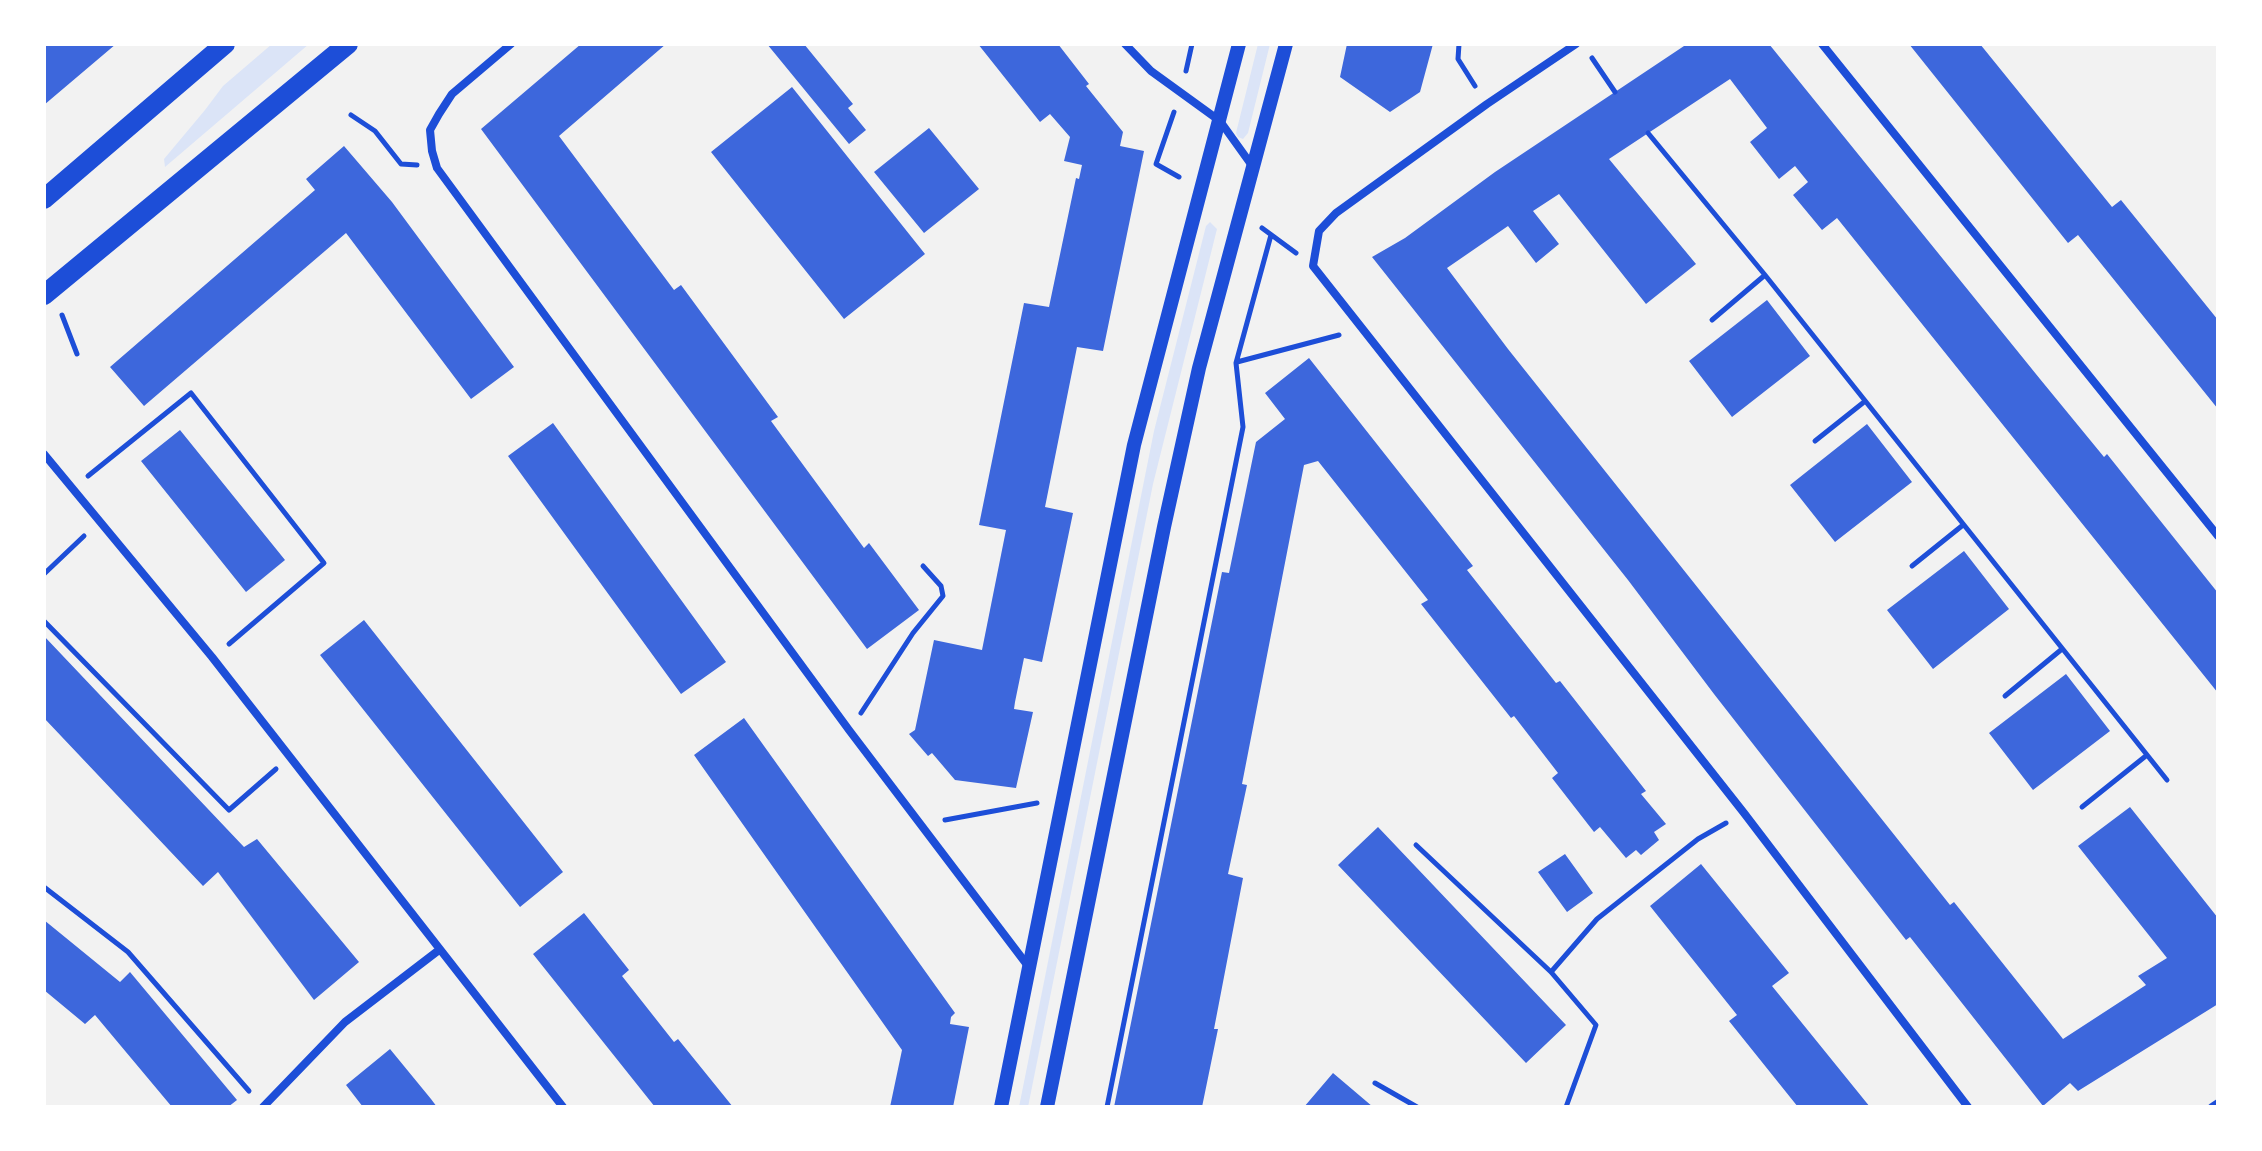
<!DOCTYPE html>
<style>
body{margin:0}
#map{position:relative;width:2262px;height:1151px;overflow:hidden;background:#f2f2f2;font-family:"PT Sans Narrow",sans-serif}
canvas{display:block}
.frame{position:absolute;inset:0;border:46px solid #fff;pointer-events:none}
</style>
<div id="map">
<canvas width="2262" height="1151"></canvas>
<div class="frame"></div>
</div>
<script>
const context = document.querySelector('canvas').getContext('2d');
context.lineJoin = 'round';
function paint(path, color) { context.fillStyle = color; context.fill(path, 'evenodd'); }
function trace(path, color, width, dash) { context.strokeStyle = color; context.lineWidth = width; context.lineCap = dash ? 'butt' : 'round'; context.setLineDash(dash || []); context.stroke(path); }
paint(new Path2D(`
 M272,44H309L165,167L164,159L205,110L223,86Z
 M1258,44H1270L1248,133L1243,139L1238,137L1236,133Z
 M1210,222L1217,229L1153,484L1028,1107H1019L1154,431L1206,226Z`), '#dbe4f7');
paint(new Path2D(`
 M44,44H116L44,105Z
 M581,44H666L559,136L674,290L681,285L778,417L771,421L864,548L869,543L919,610L867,649L481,129Z
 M767,44H804L853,104L848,108L866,130L849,144Z
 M978,44H1058L1089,84L1086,86L1123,132L1120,146L1144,151L1103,351L1077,347L1045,507L1073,513L1042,662L1024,658L1015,702L1014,709L1033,712L1016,788L955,780L932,753L928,756L909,734L915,730L934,640L982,650L1006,530L979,525L1024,303L1049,307L1076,178L1079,179L1082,165L1064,161L1070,137L1050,114L1040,122Z
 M1347,44H1433L1420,92L1390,112L1340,77Z
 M1687,44H1769L2040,379L2104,457L2107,454L2218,593V693L1837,218L1822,230L1793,195L1808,182L1795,166L1779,179L1750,142L1767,128L1730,79L1609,159L1696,264L1646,304L1559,194L1533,211L1559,244L1536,263L1508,226L1447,268L1508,349L1950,905L1954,902L2063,1039L2146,985L2138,976L2167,958L2078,846L2130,807L2218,918V1004L2078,1091L2070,1083L2043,1106L1910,937L1906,940L1714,694L1628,580L1372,257L1405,238L1495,172Z
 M1909,44H1980L2112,207L2121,200L2218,320V409L2078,235L2068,243Z
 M792,87L925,254L844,319L711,152Z
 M929,128L979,189L924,233L874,172Z
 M344,146L392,202L514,367L471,399L346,233L144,406L110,367L315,190L306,179Z
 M1767,300L1810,356L1732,417L1689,361Z
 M1309,358L1473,566L1467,570L1556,683L1560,681L1646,791L1641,794L1666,824L1654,832L1659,840L1641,855L1636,850L1626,858L1600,827L1594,832L1552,778L1558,773L1514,716L1511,718L1421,604L1428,600L1318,461L1304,465L1242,784L1247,785L1228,874L1243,878L1214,1029H1218L1202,1107H1114L1222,572L1229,573L1256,442L1285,419L1265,393Z
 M553,423L726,662L681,694L508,456Z
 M1867,424L1912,482L1835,542L1790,485Z
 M180,430L285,560L246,592L141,461Z
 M1964,551L2009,609L1933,669L1887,610Z
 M364,620L563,872L520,907L320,655Z
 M44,636L244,847L257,839L359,962L314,1000L218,872L203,886L44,718Z
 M2066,674L2110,731L2033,790L1989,733Z
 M744,718L955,1013L951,1017L950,1024L969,1027L953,1107H890L902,1050L694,755Z
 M1378,827L1566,1025L1526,1063L1338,865Z
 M1565,854L1593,893L1567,912L1538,872Z
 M1701,864L1789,973L1772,986L1870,1107H1798L1729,1021L1737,1015L1650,906Z
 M584,913L629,970L622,976L674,1042L678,1039L733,1107H655L533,954Z
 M44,920L120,982L130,972L237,1100L228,1107H172L95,1015L85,1024L44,990Z
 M390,1049L431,1099L437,1107H363L346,1085Z
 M1333,1073L1366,1101L1373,1107H1304Z`), '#3d67dc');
trace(new Path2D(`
 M1459,44L1458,59L1475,86
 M1592,58L1615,92
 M1186,71L1192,44
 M1174,112L1156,164L1179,177
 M351,115L375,131L401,164L417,165
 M1648,133L1765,275L2167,780
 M1262,228L1296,253
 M62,315L77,354
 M1712,320L1765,275
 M1237,362L1339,335
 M1815,441L1864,402
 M88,476L191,393L324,563L229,644
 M1912,566L1963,525
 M44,574L84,536
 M44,621L229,810L276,769
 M2005,696L2062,649
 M861,713L913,633L943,596L941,586L923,566
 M2082,807L2147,755
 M945,820L1037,803
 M1416,845L1551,972L1596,1025L1566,1107
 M44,887L128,952L249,1091
 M1551,972L1597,919L1698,839L1726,823
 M1375,1083L1417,1107
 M1107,1107L1243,427L1236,363L1271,235`), '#1d4ed8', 5);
trace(new Path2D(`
 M511,44L452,94L439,114L430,130L432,151L437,168L849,730L1028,966
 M1125,44L1151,71L1220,121L1253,167
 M1576,44L1487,104L1336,213L1319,231L1313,266L1744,813L1968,1107
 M1822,44L2218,536
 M44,454L212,657L563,1107
 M263,1107L345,1022L439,950
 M2212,1107L2218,1103`), '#1d4ed8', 8);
trace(new Path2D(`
 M1001,1107L1134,445L1239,44
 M1047,1107L1164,527L1199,368L1286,44`), '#1d4ed8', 14);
trace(new Path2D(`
 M44,199L225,44
 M44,295L348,44`), '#1d4ed8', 20);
</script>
